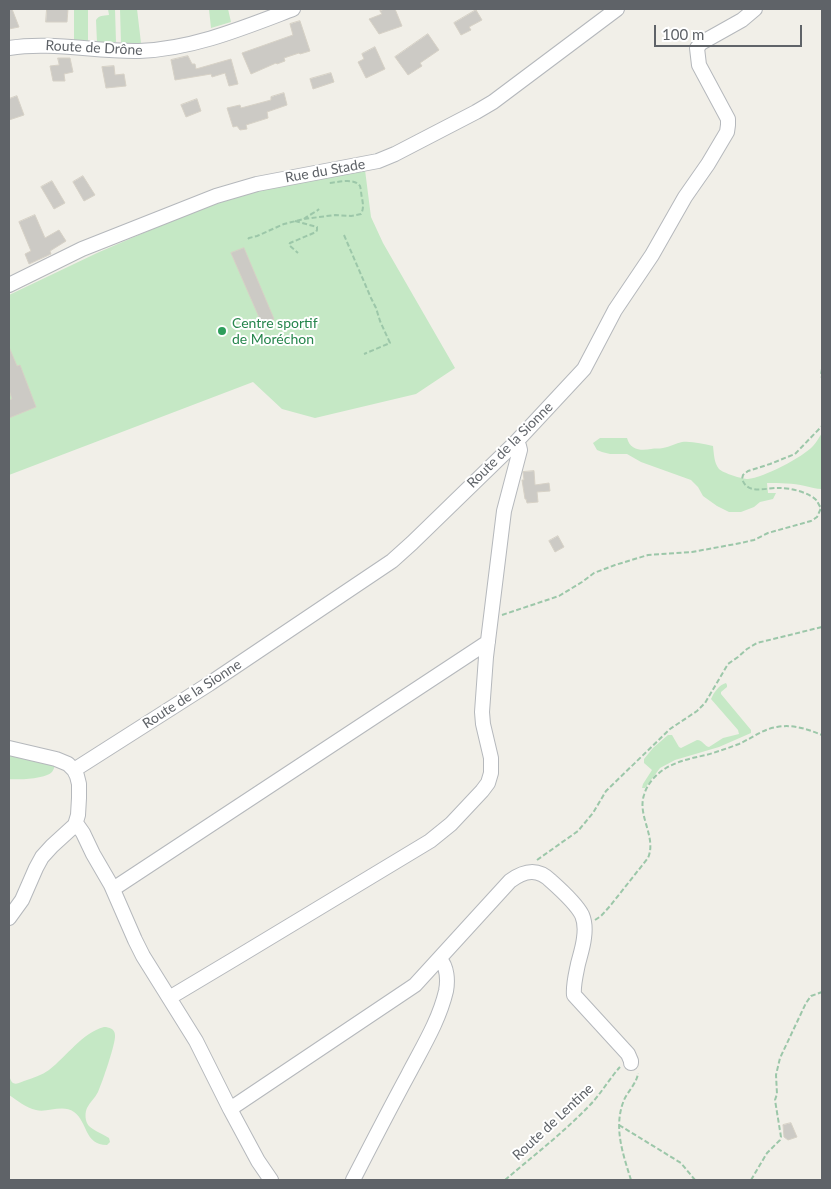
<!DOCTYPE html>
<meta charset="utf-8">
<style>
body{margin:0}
#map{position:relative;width:831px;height:1189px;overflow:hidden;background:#f1efe8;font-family:Lato,sans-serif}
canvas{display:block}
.frame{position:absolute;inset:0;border:10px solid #5f6368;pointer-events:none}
.scale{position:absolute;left:654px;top:25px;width:148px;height:22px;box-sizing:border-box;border:2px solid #5f6368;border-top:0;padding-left:6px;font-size:15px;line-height:18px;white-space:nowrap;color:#5f6368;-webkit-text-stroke:4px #fff;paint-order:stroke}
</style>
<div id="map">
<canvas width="831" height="1189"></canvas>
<div class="frame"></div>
<div class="scale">100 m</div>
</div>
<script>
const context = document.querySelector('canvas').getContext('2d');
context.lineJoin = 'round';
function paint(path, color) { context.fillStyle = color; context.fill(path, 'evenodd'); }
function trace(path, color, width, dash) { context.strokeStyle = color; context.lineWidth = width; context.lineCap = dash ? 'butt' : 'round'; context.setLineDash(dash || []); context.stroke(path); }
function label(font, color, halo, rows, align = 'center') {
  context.font = font + ' Lato,sans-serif'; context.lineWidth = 4; context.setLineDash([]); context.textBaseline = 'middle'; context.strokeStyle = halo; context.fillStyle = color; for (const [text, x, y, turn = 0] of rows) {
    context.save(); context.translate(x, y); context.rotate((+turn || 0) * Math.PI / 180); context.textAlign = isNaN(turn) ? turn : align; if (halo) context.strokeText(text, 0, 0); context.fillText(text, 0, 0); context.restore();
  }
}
paint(new Path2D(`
 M74,9H88V41H74Z
 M108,9H115L116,42L97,43L96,20C99,15 103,16 109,15Z
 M120,9H137L141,43H121Z
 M209,9H228L231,22L211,28Z
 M365,170L371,217L383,243L455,368L416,394L315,418L282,409L253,382L9,475V295L97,253L222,199L275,185Z
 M822,433V489C816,489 811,487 805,486C793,483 780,483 767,483L768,493H776L773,499L760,502L754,507L741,512H729L717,506L703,496L698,487L691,480L641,462L627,454H610L602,452L597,450L593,443L600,438H627C630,450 641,451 651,449C655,448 659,449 663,448C670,447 676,443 682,442C692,441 703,444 713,446C714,454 714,463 719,469C723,473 742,479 748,479C763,478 803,457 813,446C817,442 819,437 822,433Z
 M726,683L727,685V687L721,692V694L751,730V733L719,747L675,760L660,768L645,788H642L643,784L652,770L644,763V759L653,748L668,735H672L679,747L681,748L697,740C703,740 704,746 709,747L723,738L739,734L738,730L711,699C714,692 719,685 726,683Z
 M9,752L55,765C54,768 54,769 52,772C45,779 18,780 9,779Z
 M104,1027C109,1027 115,1029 115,1035C116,1043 102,1083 98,1092C95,1098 90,1102 87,1108C85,1112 85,1119 87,1123C89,1129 103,1134 109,1138L110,1142L107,1145C84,1145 88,1122 74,1112C63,1104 47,1113 36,1110C26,1108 17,1100 9,1095V1053C9,1060 7,1078 13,1083C17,1085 21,1082 24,1081C33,1078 42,1075 49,1070C67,1056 82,1033 104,1027Z`), '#c5e8c5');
const building = new Path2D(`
 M9,9H12L19,27L9,29Z
 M47,9H68L67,22H46Z
 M385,9H395L402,26L379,34L369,19L382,14L380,11Z
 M476,10L482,20L469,27L471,30L461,35L454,23Z
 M300,21L310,51L300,54L299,53L284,58L285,61L277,64L276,63L251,74L242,53L293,35L290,24Z
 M428,34L439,50L420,63L422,66L408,75L395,57Z
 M375,47L385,69L366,78L358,62L364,59L362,54Z
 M188,56L192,64H195L196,69L231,59L238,84L229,86L225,73L212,77L211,74L175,80L171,60Z
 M58,58H70L73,72L64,74L65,81H53L50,66L59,65Z
 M114,66L115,75L124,74L126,86L106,88L102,67Z
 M331,73L334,82L313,89L310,79Z
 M284,93L287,105L267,112L268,118L246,125L247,129L240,130L237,126L233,127L227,108L240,105L241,108L271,100V97Z
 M17,96L24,115L9,120V99Z
 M197,99L201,111L186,117L181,105Z
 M83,176L95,195L84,201L73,182Z
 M52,181L65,203L54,209L41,187Z
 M35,215L45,238L59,230L66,241L50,251L51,254L29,264L25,254L31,251L19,222Z
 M244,248L274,319L262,324L231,253Z
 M9,347L17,366L20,365L36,407L9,418V400L12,399L9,390Z
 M534,471L535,485L549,483L550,491L537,492L538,502L527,503L526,499H525L522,480H524L523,472Z
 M558,536L564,547L555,552L549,541Z
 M791,1123L797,1137L788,1140L784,1137L783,1125Z`);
paint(building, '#cccac5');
trace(building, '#d6d1c6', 1);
const minor = new Path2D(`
 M9,48C52,41 95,52 139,51C193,49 243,28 293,9
 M9,285L82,249L216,196L257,184L378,161L395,154L476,112L493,102L617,9
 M9,748L56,759L68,764L74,770L77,776L79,784V798L78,815L75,825L52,846L42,857L36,868L22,900L9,918
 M74,770L209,684L392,561L412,543L516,442L584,369L615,310L652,255L685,197L708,164L727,132L728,125V119L699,65L697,48L701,43L742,20L755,9
 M76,823L83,833L93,854L111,885L135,940L143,956L196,1041L230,1109L258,1161L271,1180
 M113,889L488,642
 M169,998L236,958L430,841L451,824L482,791L488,783L491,773V758L483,724L482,712L486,657L504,511L520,450L519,446L516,442
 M230,1109L415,985L510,881C525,870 538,868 551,881C560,889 577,905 582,915C585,922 585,931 584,938C583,947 580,956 578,964C576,974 573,985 574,995L628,1054L631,1061V1063
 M353,1180C371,1145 389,1110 408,1075C422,1048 439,1021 446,991C448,980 447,967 440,959`);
trace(minor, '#b5b8bc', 16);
trace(new Path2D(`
 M304,219C308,215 315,213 319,209
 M295,221L317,227V230L316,232L290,243L289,245L298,253
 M344,235L371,298L376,308L380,321L390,343L364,354
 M248,239L249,238L257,236L284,224L304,219L335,215L351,216L361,214C364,208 363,204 362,198C361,194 361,189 360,186C354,177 336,183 328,183
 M822,369L821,375L822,378
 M502,615L559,596L582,582L594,573L615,565L648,555L692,552L741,543L754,540L768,533L811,521L817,517L821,508C820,507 818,503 817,501C811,493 791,488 780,488C767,487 748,496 742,479L743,475L748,471L770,464L795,454L822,426
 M537,860L578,831L593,813L606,791L670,729L697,711L705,703L728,664L738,657L747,649L757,643L822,627
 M595,920L601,916L610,906L648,858C657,837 637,816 644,795C647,784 656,774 666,768C678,761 692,758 706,755C717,752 728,748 739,744C752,738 763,729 777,727C793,724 807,729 822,735
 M619,1125L681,1163L695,1180
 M505,1180C533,1156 563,1133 589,1106C601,1094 609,1079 620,1067
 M631,1180C623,1154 613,1127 624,1100C628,1091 637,1083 638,1073
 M751,1180L767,1153L780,1140L781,1137L775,1100L777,1094L776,1075L780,1058L806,1003L811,996L822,992`), '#9cc7a9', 2, [5, 2.5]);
trace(minor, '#fff', 14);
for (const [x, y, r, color] of [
 [222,331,5,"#2e9e5b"]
]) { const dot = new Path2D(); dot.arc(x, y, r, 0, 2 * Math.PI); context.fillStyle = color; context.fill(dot); trace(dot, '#fff', 2); }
label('14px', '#5f6368', '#fff', [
 ["Route de Drône",94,48,3],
 ["Rue du Stade",325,171,-10],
 ["Route de la Sionne",510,445,-45],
 ["Route de la Sionne",192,694,-33],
 ["Route de Lentine",553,1122,-43]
]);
label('14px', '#27864d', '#fff', [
 ["Centre sportif",232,323],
 ["de Moréchon",232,339]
], 'left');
</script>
